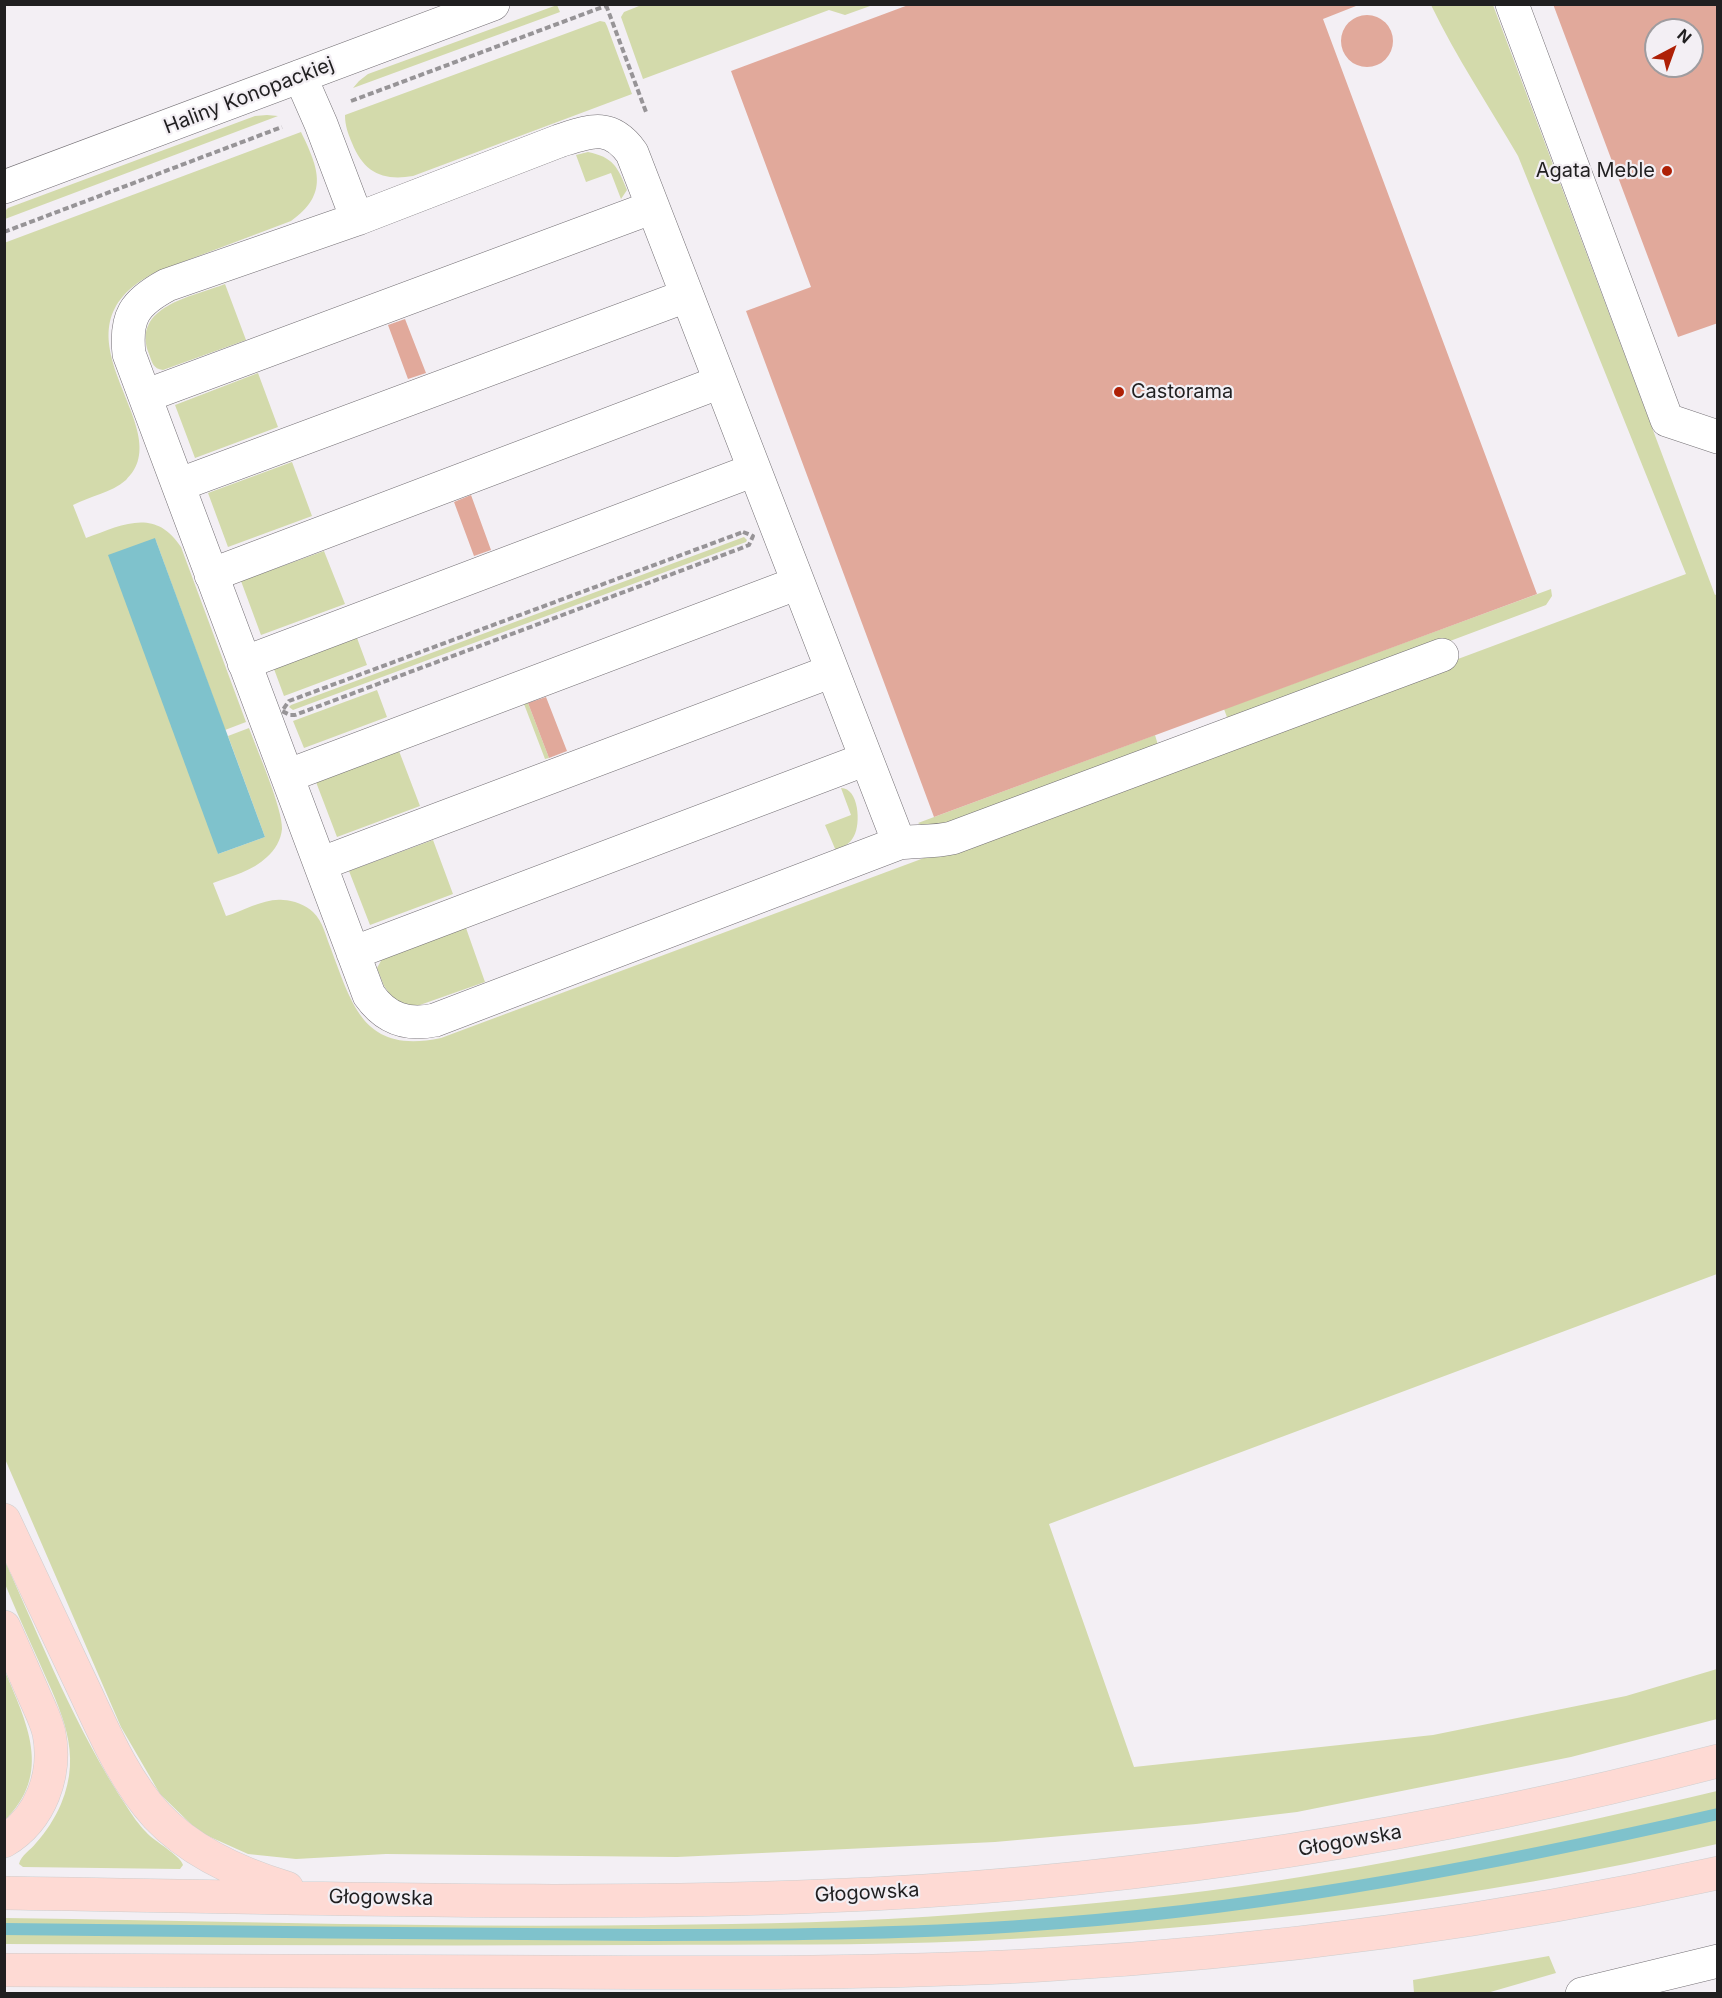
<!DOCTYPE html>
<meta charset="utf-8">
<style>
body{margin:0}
#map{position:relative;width:1722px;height:1998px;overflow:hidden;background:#f3eff4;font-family:Inter,sans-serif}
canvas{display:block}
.frame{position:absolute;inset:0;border:6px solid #201f20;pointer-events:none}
.north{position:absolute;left:1644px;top:18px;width:60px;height:60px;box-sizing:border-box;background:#f3eff4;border:2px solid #9f9c9f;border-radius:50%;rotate:41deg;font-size:16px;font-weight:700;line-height:24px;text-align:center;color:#201f20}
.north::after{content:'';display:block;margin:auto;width:21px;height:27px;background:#ae2006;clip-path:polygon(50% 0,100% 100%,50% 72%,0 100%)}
</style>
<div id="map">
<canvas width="1722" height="1998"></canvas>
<div class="frame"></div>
<div class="north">N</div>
</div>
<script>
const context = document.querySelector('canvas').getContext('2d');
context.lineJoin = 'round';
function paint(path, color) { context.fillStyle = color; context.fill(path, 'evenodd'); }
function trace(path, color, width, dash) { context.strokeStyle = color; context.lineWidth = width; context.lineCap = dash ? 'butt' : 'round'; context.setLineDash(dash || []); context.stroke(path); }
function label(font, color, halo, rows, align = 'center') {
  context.font = font + ' Inter,sans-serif'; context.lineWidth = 4.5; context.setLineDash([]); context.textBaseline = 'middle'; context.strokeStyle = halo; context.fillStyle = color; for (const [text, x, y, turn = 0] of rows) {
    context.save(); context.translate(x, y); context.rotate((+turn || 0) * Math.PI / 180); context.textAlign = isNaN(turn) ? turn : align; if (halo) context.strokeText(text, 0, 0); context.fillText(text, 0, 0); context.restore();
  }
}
paint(new Path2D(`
 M644,4H873V5L845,15L829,10L643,79L621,17L624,12Z
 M557,5L560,12L353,88L359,81L368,74Z
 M1431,5H1493L1715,595L1717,594V1274L1049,1524L1134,1767L1433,1735L1626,1696L1717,1669V1719L1571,1757L1297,1812L1196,1824L995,1842L677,1857L386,1854L296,1859L248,1854L199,1832L160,1794L121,1727L5,1459L4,243L301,132C319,169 329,194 291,221L156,272C39,331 183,428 126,480C111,493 90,496 73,505L86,538C122,525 155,507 181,547L246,722L225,730L155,538L218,854L265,837L228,736L249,728C257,750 283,809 282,829C281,840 275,850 267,857C253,871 231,876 213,883L226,916C244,911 264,898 283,900C293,900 306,905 313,912C323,921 326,937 331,949C353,1008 365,1054 441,1038L1686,574L1518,156C1489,106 1456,57 1431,5Z
 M600,21L605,22L607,26L632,94L413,176C383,181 364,173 352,143C348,133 345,126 345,115Z
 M267,115L278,116L5,219V211L8,208L255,116Z
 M588,152C613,157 618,167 627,190L621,199L611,173L586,182L576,155Z
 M225,284L246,340L163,370C153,369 152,362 149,354C131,306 192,297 225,284Z
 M258,373L278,427L195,458L175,405Z
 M292,462L312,516L228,547L208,493Z
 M744,537L747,540L746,542L293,710L289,707L291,705Z
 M324,551L345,604L261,635L241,581Z
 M1551,589L1552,596L1546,605L1234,722L1228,720L1224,709Z
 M357,638L367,665L284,696L274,669Z
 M377,690L387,717L304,748L293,721Z
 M528,703L549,758L545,759L524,704Z
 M1155,735L1158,745V750L928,829L918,823Z
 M399,751L420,806L337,837L316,782Z
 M841,788C859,788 861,824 854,836C850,844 843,847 836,851L825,825L851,815Z
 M433,840L453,894L370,925L349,871Z
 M466,928L485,982L417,1006L403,1004L392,997L384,986L377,968L382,959Z
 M4,1559C42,1643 76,1730 127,1807C132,1815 139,1825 146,1832C155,1842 180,1855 183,1865L180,1869L23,1867L19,1864C21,1855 31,1850 36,1843C46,1832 55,1818 61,1804C83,1752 61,1712 40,1664C28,1637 16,1611 5,1584Z
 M4,1669C26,1722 54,1773 4,1821Z
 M1717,1791V1844C1473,1901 1223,1929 973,1941C863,1946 754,1944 644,1945C431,1946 218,1945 5,1944V1918C221,1921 438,1928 654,1925C758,1924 862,1922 966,1914C1058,1907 1151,1899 1242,1886C1402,1863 1560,1828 1717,1791Z
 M1549,1956L1556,1973L1487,1993H1414L1413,1980Z`), '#d3daab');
paint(new Path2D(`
 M155,538L265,837L218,854L108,555Z`), '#7fc2cc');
trace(new Path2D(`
 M4,1929C221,1930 437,1935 654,1935C789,1935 925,1934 1060,1923C1283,1906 1501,1863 1718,1814`), '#7fc2cc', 12);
paint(new Path2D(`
 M911,4H1361L1323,19L1537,594L934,817L746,311L811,287L731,71Z
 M1553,4H1718V323L1678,337ZM1656,30H1692V66H1656Z
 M1341 41a26 26 0 1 1 52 0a26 26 0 1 1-52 0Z
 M405,319L426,373L408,379L388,325Z
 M471,495L491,550L474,556L454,502Z
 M546,697L567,751L549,758L528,703Z`), '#e1a99b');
const minor = new Path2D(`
 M1512,4L1667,420L1718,437
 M300,76L321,124L357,219
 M4,187L493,4
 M145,396L653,207
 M178,485L686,296
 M211,575L720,382
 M244,663L754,470
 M287,776L798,583
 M899,843L632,153C610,122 590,131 559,141L357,219L167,285C134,303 125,317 129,354L369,995C386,1019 407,1026 435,1020L899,843C917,841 935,842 952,838L1442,655
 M320,864L832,671
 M353,953L866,759
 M1582,1994L1718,1961`);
const major = new Path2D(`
 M4,1520C30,1574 55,1628 80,1681C102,1727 122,1778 157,1816C191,1852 240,1874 287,1888
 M4,1627C14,1649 24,1672 34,1695C39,1707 46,1720 49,1733C57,1774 41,1819 4,1841
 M4,1893C293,1897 583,1908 871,1894C1157,1880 1440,1833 1718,1761
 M4,1970C186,1971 368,1972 549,1972C713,1973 878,1974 1042,1965C1269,1952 1495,1922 1718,1873`);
trace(minor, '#747075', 34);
trace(major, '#cecece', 34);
trace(new Path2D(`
 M606,5L646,112
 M351,101L608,5
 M4,232L282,127
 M743,532L753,536L749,545L739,549L295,715H290L282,711L289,701Z`), '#979497', 4, [6, 3]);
trace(minor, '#fff', 33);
trace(major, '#fedad4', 33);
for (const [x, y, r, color] of [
 [1667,171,6,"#ae2006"],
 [1119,392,6,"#ae2006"]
]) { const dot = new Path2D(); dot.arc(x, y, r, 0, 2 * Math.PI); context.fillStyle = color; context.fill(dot); trace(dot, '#f3eff4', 2); }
label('20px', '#201f20', '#f3eff4', [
 ["Haliny Konopackiej",249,96,-21],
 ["Głogowska",1350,1841,-10],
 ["Głogowska",867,1893,-3],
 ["Głogowska",381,1898,1]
]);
label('20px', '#201f20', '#f3eff4', [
 ["Agata Meble",1655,171],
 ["Castorama",1131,392,"left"]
], 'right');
</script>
